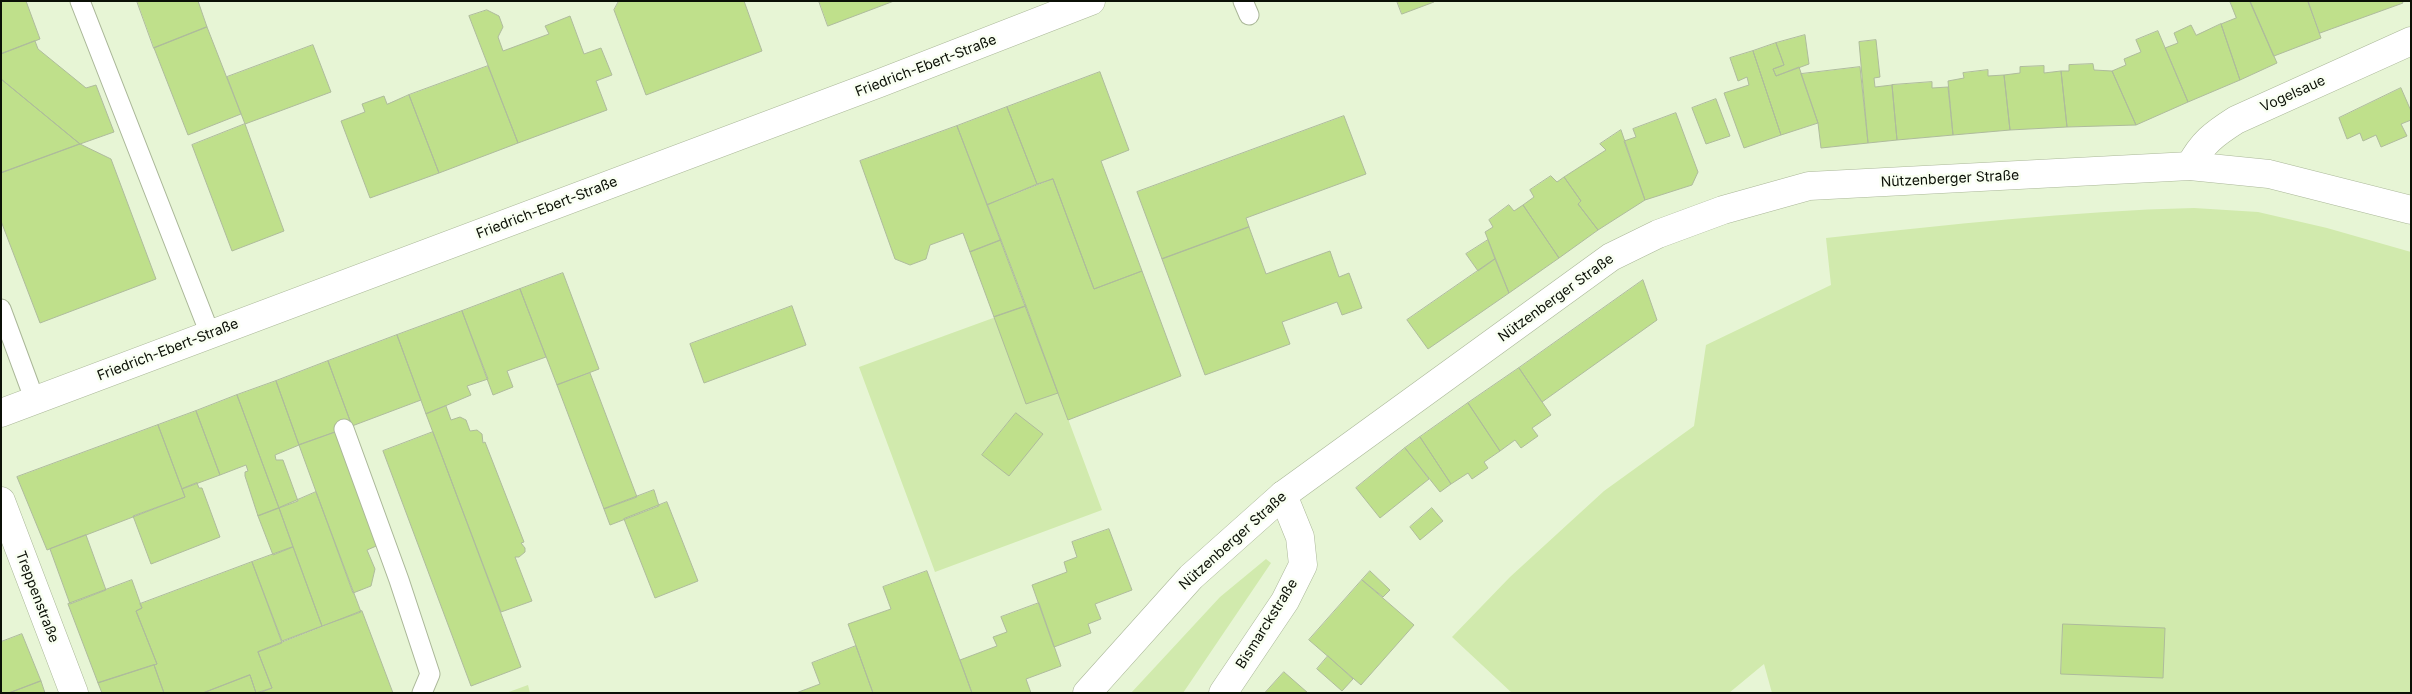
<!DOCTYPE html>
<meta charset="utf-8">
<style>
body{margin:0}
#map{position:relative;width:2412px;height:694px;overflow:hidden;background:#e7f5d5;font-family:Inter,sans-serif}
canvas{display:block}
.frame{position:absolute;inset:0;border:2px solid #0b1006;pointer-events:none}
</style>
<div id="map">
<canvas width="2412" height="694"></canvas>
<div class="frame"></div>
</div>
<script>
const context = document.querySelector('canvas').getContext('2d');
context.lineJoin = 'round';
function paint(path, color) { context.fillStyle = color; context.fill(path, 'evenodd'); }
function trace(path, color, width, dash) { context.strokeStyle = color; context.lineWidth = width; context.lineCap = dash ? 'butt' : 'round'; context.setLineDash(dash || []); context.stroke(path); }
function label(font, color, halo, rows, align = 'center') {
  context.font = font + ' Inter,sans-serif'; context.lineWidth = 5; context.setLineDash([]); context.textBaseline = 'middle'; context.strokeStyle = halo; context.fillStyle = color; for (const [text, x, y, turn = 0] of rows) {
    context.save(); context.translate(x, y); context.rotate((+turn || 0) * Math.PI / 180); context.textAlign = isNaN(turn) ? turn : align; if (halo) context.strokeText(text, 0, 0); context.fillText(text, 0, 0); context.restore();
  }
}
paint(new Path2D(`
 M2194,208L2258,212L2327,228L2411,252V693H1772L1764,664L1729,693H1512L1452,637L1510,577L1604,491L1694,426L1706,345L1831,285L1826,238C1948,225 2070,211 2194,208Z
 M1026,306L1102,510L935,572L859,367Z
 M1266,559L1271,563L1183,693H1131L1220,597Z
 M528,685L530,693H506Z`), '#d1eaad');
const building = new Path2D(`
 M1,1H26L40,39L1,54Z
 M137,1H198L207,27L154,48Z
 M619,1H744L762,51L646,95L614,10Z
 M819,1H894L828,26Z
 M1397,1H1433L1434,2L1402,14Z
 M2230,1H2250L2277,63L2240,80L2221,24L2236,18Z
 M2250,1H2308L2321,38L2274,56Z
 M2308,1H2402L2403,3L2320,33Z
 M487,10L499,16L503,27L498,37L503,51L549,34L545,26L570,16L584,54L601,48L612,75L596,81L607,110L518,143L469,16Z
 M2221,24L2240,80L2188,102L2165,48L2178,43L2174,33L2191,25L2196,35Z
 M207,27L241,114L188,135L154,48Z
 M2158,31L2188,102L2136,125L2112,71L2126,65L2124,59L2141,52L2136,40Z
 M1805,35L1809,64L1776,76L1773,69L1784,65L1776,43Z
 M1876,40L1880,77L1874,78L1875,87L1892,85L1897,140L1868,143L1859,42Z
 M35,41L38,49L86,88L96,85L114,132L80,144L1,79V54Z
 M1776,43L1784,65L1773,69L1776,76L1799,67L1818,123L1781,135L1753,51Z
 M313,45L331,92L245,124L227,77Z
 M1753,51L1781,135L1744,148L1724,93L1749,85L1747,77L1738,81L1730,58Z
 M2093,64L2094,70L2112,71L2136,125L2067,127L2061,71H2069V65Z
 M488,66L518,143L439,173L409,95Z
 M2044,66V73L2061,71L2067,127L2010,130L2004,75L2020,73V67Z
 M1860,67L1868,143L1821,148L1818,123L1801,74Z
 M1988,70V76L2004,75L2010,130L1953,135L1948,81L1964,78L1963,73Z
 M1100,72L1129,150L1101,161L1142,271L1094,289L1053,179L1037,184L1007,107Z
 M1,79L80,144L1,173Z
 M1932,82V88L1948,87L1953,135L1897,140L1892,85Z
 M2401,88L2411,111V120L2401,124L2407,136L2381,147L2376,135L2363,141L2360,133L2347,139L2339,118Z
 M409,95L439,173L370,198L341,121L365,112L362,104L384,96L387,104Z
 M1716,99L1730,136L1706,144L1692,108Z
 M1007,107L1037,184L987,205L957,126Z
 M1676,113L1698,172L1692,185L1645,200L1624,141L1636,137L1633,129Z
 M1344,116L1366,174L1246,218L1249,227L1162,259L1137,192Z
 M245,124L284,231L232,251L192,145Z
 M957,126L1001,240L970,252L963,233L930,245L926,259L910,265L895,259L860,161Z
 M1621,130L1645,200L1598,230L1578,204L1581,201L1564,177L1606,150L1600,144Z
 M80,144L111,159L156,279L40,323L1,221V173Z
 M1551,176L1557,182L1564,177L1581,201L1578,204L1598,230L1559,258L1523,205L1534,197L1530,190Z
 M1053,179L1094,289L1142,271L1181,376L1068,420L987,205Z
 M1509,205L1514,211L1523,205L1559,258L1509,293L1485,232L1493,227L1489,220Z
 M1249,227L1266,274L1330,251L1339,277L1349,273L1362,308L1342,315L1337,302L1282,322L1290,344L1205,375L1162,259Z
 M1001,240L1026,306L994,317L970,252Z
 M1488,240L1495,259L1478,271L1466,254Z
 M1495,259L1509,293L1428,349L1407,320Z
 M563,273L599,369L557,385L520,289Z
 M1643,280L1657,320L1542,402L1519,368Z
 M520,289L546,357L507,371L513,387L493,395L462,311Z
 M792,306L806,345L704,383L690,344Z
 M1026,306L1058,393L1026,404L994,317Z
 M462,311L488,379L467,386L471,395L426,414L397,335Z
 M397,335L421,400L352,426L328,361Z
 M328,361L352,426L299,445L276,381Z
 M1519,368L1551,415L1532,428L1538,436L1521,448L1515,440L1500,451L1468,403Z
 M590,373L637,497L604,509L557,385Z
 M276,381L299,445L275,455L276,460H283L298,501L279,508L237,395Z
 M237,395L279,508L258,516L245,476V472L248,471L246,465L220,475L196,411Z
 M1468,403L1500,451L1484,462L1488,468L1472,479L1468,473L1451,484L1420,437Z
 M446,406L451,420L460,417L466,420L470,431L477,430L482,434L483,443L485,442L524,542L521,543L525,548V552L519,557H515L532,601L501,612L426,414Z
 M196,411L220,475L182,489L158,425Z
 M1016,413L1043,434L1009,476L982,455Z
 M158,425L185,497L47,550L17,477Z
 M339,431L381,544L367,550L375,569L371,586L353,593L299,445Z
 M433,432L521,667L471,686L383,451Z
 M1420,437L1451,484L1440,492L1405,448Z
 M1405,448L1429,479L1380,518L1356,488Z
 M197,483L199,488H202L220,537L151,564L133,516L185,497L182,489Z
 M654,490L659,506L610,525L604,509Z
 M316,492L361,612L322,626L279,508Z
 M667,502L698,581L655,598L624,519Z
 M279,508L293,547L273,555L258,516Z
 M1432,508L1443,521L1420,540L1410,527Z
 M1109,529L1132,590L1095,604L1101,619L1088,624L1091,633L1054,647L1032,585L1067,572L1064,562L1077,557L1072,542Z
 M86,535L106,590L70,604L50,549Z
 M293,547L322,626L282,641L252,562Z
 M252,562L282,643L258,652L272,688L256,693L250,675L203,693H164L154,665L157,664L136,611L142,608L140,604Z
 M927,571L972,693H873L848,624L891,609L883,587Z
 M1370,571L1390,590L1383,597L1362,580Z
 M132,580L142,608L136,611L157,664L98,683L68,604Z
 M1362,580L1414,625L1361,685L1309,640Z
 M1039,603L1061,666L1026,679L1031,693H972L960,660L997,646L993,637L1007,632L1001,617Z
 M362,611L393,693H259L272,688L258,652Z
 M2063,624L2165,628L2163,678L2061,674Z
 M22,634L41,681L9,693H1V642Z
 M856,646L873,693H796L820,684L812,663Z
 M1328,656L1353,679L1342,691L1317,669Z
 M154,665L164,693H102L98,683Z
 M1284,672L1308,693H1265Z
 M250,675L256,693H203Z
 M41,681L45,693H9Z`);
paint(building, '#bfe08b');
trace(building, '#aebb9c', 1);
const service = new Path2D(`
 M80,1L210,334
 M1243,1L1249,15
 M1,309L35,401
 M344,429L399,580L430,674L422,693`);
const minor = new Path2D(`
 M2190,166C2202,143 2214,134 2236,120L2411,41
 M1,501L74,693
 M1223,693L1285,601L1303,565L1300,537L1283,495`);
const tertiary = new Path2D(`
 M1087,693L1191,577L1283,495L1611,257L1658,234L1723,210L1809,186L2190,166L2269,174L2411,210`);
const primary = new Path2D(`
 M1,413L880,83L1091,1`);
trace(service, '#aab798', 21);
trace(minor, '#aab798', 29);
trace(tertiary, '#aab798', 29);
trace(primary, '#aab798', 29);
trace(service, '#fff', 19);
trace(minor, '#fff', 28);
trace(tertiary, '#fff', 28);
trace(primary, '#fff', 28);
label('14px', '#0b1006', '#f9fff2', [
 ["Friedrich-Ebert-Straße",926,66,-21],
 ["Vogelsaue",2293,94,-24],
 ["Nützenberger Straße",1950,179,-3],
 ["Friedrich-Ebert-Straße",547,208,-21],
 ["Nützenberger Straße",1556,298,-36],
 ["Friedrich-Ebert-Straße",168,350,-21],
 ["Nützenberger Straße",1233,541,-42],
 ["Treppenstraße",37,597,69],
 ["Bismarckstraße",1267,624,-58]
]);
</script>
